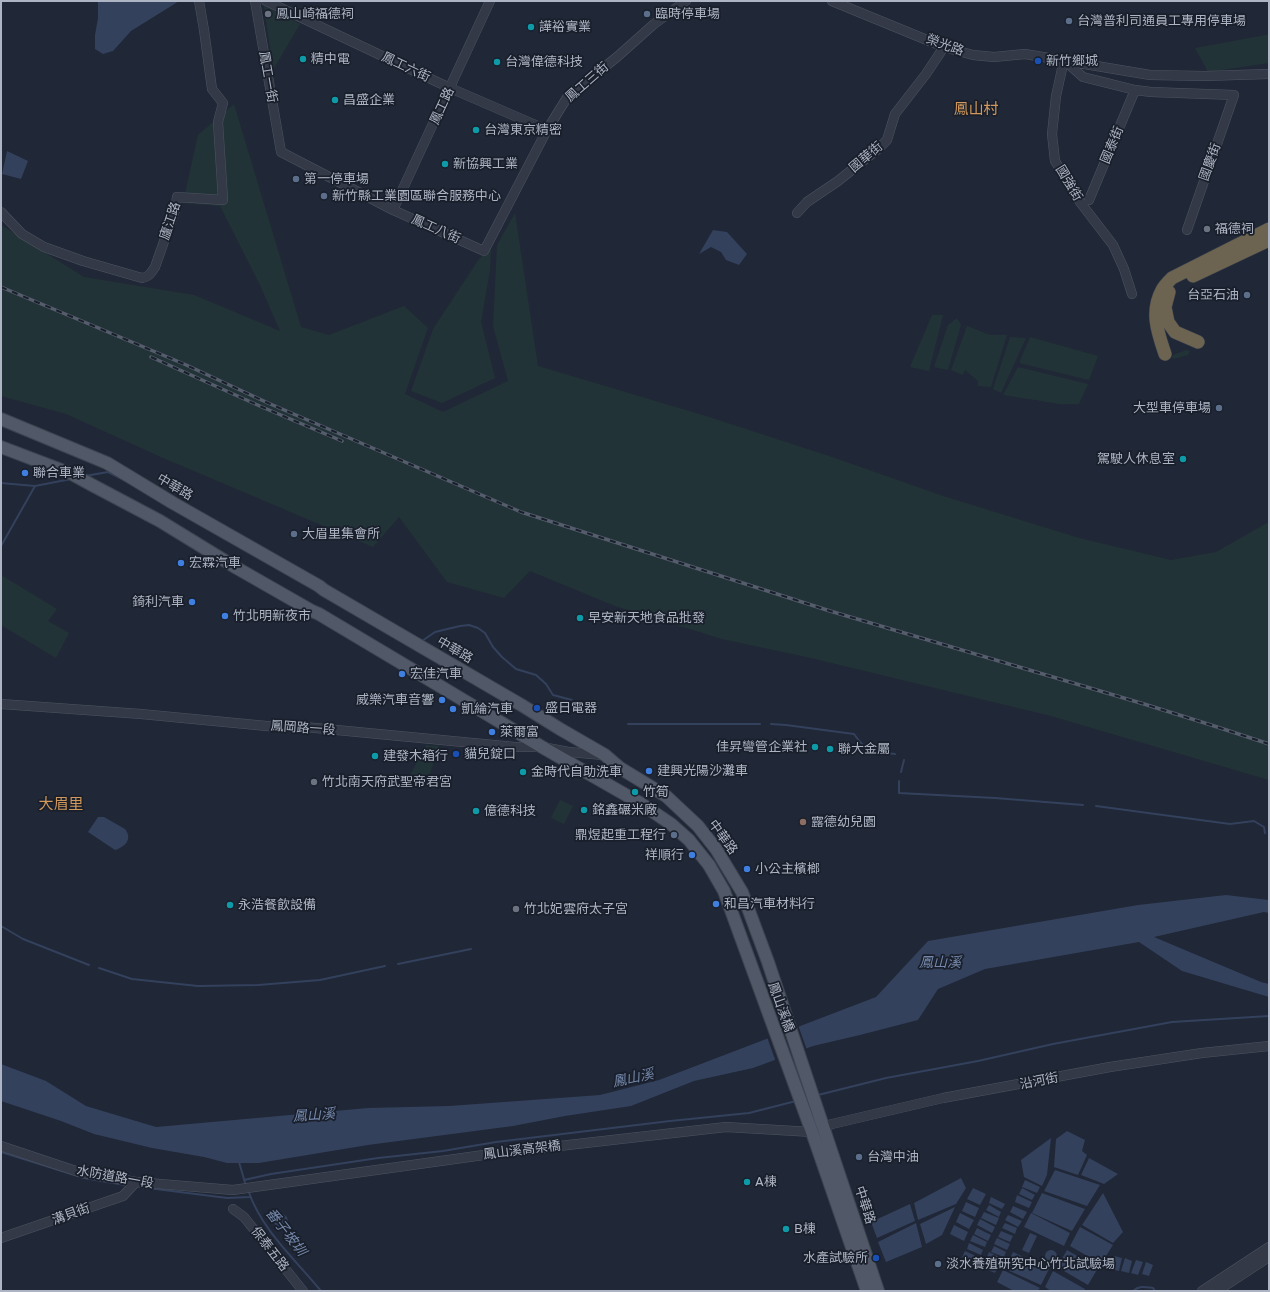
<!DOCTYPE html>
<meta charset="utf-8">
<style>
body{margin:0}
#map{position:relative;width:1270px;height:1292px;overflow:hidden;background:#202736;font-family:"Golos Text",sans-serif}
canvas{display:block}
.frame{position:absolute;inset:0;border:2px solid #adb4c3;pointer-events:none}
</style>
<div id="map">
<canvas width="1270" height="1292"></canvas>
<div class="frame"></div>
</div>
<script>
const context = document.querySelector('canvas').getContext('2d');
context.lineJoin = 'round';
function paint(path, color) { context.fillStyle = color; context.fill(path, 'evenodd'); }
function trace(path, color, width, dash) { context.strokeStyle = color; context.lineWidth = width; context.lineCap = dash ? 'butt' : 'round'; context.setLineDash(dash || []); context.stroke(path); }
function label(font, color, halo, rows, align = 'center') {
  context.font = font + ' "Golos Text","Noto Sans TC",sans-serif'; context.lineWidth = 3.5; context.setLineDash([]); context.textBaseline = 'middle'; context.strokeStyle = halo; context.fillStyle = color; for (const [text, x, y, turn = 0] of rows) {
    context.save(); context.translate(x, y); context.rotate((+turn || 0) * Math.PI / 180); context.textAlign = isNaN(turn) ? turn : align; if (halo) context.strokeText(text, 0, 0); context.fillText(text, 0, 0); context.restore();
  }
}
paint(new Path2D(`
 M264,6L300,24L273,70Z
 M1266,35H1269V63L1208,72L1195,48Z
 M234,104L301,327L329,335L404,306L428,328L405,394L443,412L508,381L493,326L497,245L515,213L538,366L709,417L832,457L943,496L1079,538L1171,560L1216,552L1269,522V780L1051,716L811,658L722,639L615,606L530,571L504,598L447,582L399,517L373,547L161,457L66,414L1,396V225L84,277L194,295L280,331L259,283L220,206L183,203L198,135Z
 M491,248L490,270L481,322L495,378L442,403L411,391L433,329L479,259Z
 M932,315H943L929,371L910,367Z
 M957,318L961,325L948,370L934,367L948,325Z
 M967,326L990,335H1007L991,387L978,386V381L965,370L963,375L951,370Z
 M1010,337L1026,338L1001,393L993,389Z
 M1030,337L1098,356L1089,380L1019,363Z
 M1186,350L1190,351L1188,355L1174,359L1172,357L1173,355Z
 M1018,367L1088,384L1079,404H1060L1003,395Z
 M1,575L57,609L48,621L69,633L56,658L1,625Z
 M426,745L439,746L428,780L424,785L409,777Z
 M560,800L573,806L564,824L551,818Z`), '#223337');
paint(new Path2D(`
 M98,1H178L176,3L131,31L113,51L103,54L95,49V35L98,18Z
 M7,151L28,161L21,179L2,174Z
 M713,230L727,232L747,254L739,265L726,260L721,252L711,247L699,254Z
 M98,817H104L125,829C133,839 125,847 115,850L88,832Z
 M1226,895L1269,900V913L1264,912L1154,937L1261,982L1269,984V997L1182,971L1139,942L985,969L938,989L918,1020L860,1035L813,1046L753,1068L694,1081L631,1106L565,1116L513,1126L368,1145L259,1163H227L204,1157L152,1148L94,1134L61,1121L1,1101V1064L46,1081L86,1106L156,1127L368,1108L449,1106L600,1095L659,1080L876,997L928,941L1138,905Z
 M1067,1131L1085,1140L1082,1151L1087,1155L1078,1175L1054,1167L1056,1139Z
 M1051,1138L1047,1175L1042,1186L1024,1177L1021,1160Z
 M1089,1158L1118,1174L1104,1184L1081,1175Z
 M1055,1170L1100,1185L1087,1206L1044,1191Z
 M961,1178L966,1188L956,1204L918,1220L914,1203Z
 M1025,1180L1040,1187L1037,1193L1022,1187Z
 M973,1188L986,1194L980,1205L967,1199Z
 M1022,1188L1035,1195L1032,1200L1019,1194Z
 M1042,1193L1085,1209L1072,1231L1032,1213Z
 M1103,1193L1123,1232L1113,1243L1082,1225Z
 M1017,1195L1032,1202L1029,1208L1015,1202Z
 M991,1197L1005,1204L1002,1209L989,1203Z
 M966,1202L979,1208L975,1217L962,1211Z
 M910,1204L915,1221L877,1238L871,1222Z
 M989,1205L1001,1212L999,1217L986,1210Z
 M1013,1206L1027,1212L1023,1219L1010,1212Z
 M955,1207L942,1235L926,1244L920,1224Z
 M984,1212L999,1218L996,1225L981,1218Z
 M960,1213L974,1220L969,1229L956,1222Z
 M1031,1213L1070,1233L1064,1246L1024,1227Z
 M274 1221a7 7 0 1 1 14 0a7 7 0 1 1-14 0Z
 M1008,1215L1022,1221L1018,1227L1005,1220Z
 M980,1219L995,1227L992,1233L977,1225Z
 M916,1223L922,1247L886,1262L878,1242Z
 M1005,1223L1017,1228L1015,1234L1002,1228Z
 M954,1225L968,1232L964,1241L950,1234Z
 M1080,1227L1113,1245L1101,1264L1070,1246Z
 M977,1228L991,1235L988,1241L974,1234Z
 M1001,1231L1013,1236L1010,1242L998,1237Z
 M1030,1233L1037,1236L1029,1253L1022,1250Z
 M973,1235L987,1242L985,1247L970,1241Z
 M997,1238L1010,1244L1007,1250L994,1244Z
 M969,1243L983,1250L981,1255L967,1249Z
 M994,1246L1006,1252L1004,1257L991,1252Z
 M1045 1256a6 6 0 1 1 12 0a6 6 0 1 1-12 0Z
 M1067,1250L1098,1268L1088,1285L1057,1267Z
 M965,1251L980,1258L977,1264L962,1257Z
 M989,1252L1003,1259L1000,1266L986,1259Z
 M1013,1252L1049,1269L1041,1285L1005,1269Z
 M1114,1256L1122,1258L1119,1271L1111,1269Z
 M1125,1258L1132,1261L1129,1273L1121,1271Z
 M1136,1260L1143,1262L1138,1275L1131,1273Z
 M984,1261L998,1267L995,1273L981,1267Z
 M1146,1262L1153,1265L1149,1276L1142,1274Z
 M1003,1270L1040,1288L1037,1291H1014L997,1282Z
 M1053,1271L1085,1289L1084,1291H1051L1045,1287Z`), '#33415d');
paint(new Path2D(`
 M798,1025L807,1050L776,1062L767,1037Z`), '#202736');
trace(new Path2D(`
 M85,476L108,472L128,482
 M1,483L35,486L71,479
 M1,546L35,486
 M422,641L435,632L460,626L469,625L478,628L485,633L493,647L502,657L516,669L536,675L546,684L553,695L572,700
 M628,724H760
 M771,724L786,725L854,734C868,754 873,751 895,754
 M901,772L904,760
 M899,781V793L995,798L1083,805
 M1096,806L1230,824L1254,821L1264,827L1265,833
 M1,926L23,939L89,965
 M398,964L471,949
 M99,968L132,979L198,986L258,985L320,980L385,966
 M818,1095L886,1078L978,1061L1053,1044L1172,1022L1269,1016
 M1,1152L84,1178L125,1185
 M239,1162L246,1186
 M244,1180L271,1174L378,1158L443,1151L496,1142L670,1121L749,1113L796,1101
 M140,1187L227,1198L250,1197
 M248,1190C262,1231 295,1259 321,1291
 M1133,1291C1140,1285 1145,1287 1153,1288L1155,1291`), '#33415d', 2);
const minor = new Path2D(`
 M255,1L281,152L393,210L484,251L547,130L568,96L617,57L654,24L686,1
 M266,1L450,88L547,130
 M832,1L944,47L973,55L994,57L1025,54L1150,75L1205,76L1269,74
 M1089,200L1135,90
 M393,210L490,1
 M1,212L22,234L44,247L83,261L142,278C149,277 151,273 155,267L175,210L177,197L223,200L218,122L223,103L212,89L204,30L199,1
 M797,213L807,202L838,181L878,149L887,140L895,114L926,74L944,47
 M1132,294L1124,269L1113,245L1080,202L1055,161L1052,134L1056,96L1064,60L1083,77L1135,90L1151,92L1234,95L1187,230
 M1,704L141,714L277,727H305L515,747H542L569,752L603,755
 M1,1146L79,1172L136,1182L233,1190L498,1153L726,1127L812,1132L832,1124L943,1098L1110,1067L1202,1053L1269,1046
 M233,1209L244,1217L303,1291
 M1,1238L123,1196L136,1182
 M1202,1291L1269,1247
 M1217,1291L1269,1257`);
const major = new Path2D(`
 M1,419L107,463L173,503L319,586L324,590L523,706L560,729L605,755L620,768L666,796L698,826L716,849L742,892L768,962L878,1291
 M1,447L72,474L92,485L160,521L235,567L312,611L319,614L542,747L640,803L671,824L689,840L709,865L724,891L812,1132L867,1291`);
const highway = new Path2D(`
 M1193,276L1269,240
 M1169,292L1165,307L1168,322L1175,332L1198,342
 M1165,354C1158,333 1150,312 1162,290C1164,286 1168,282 1172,278L1269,229`);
trace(minor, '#4e5461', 10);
trace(major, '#3d4350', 14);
trace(highway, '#3b414e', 14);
trace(minor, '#333946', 9);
trace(major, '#515867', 12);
trace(highway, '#6c6450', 13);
const rail = new Path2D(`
 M1,287L184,364L268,403L521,512L830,611L1144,704L1211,725L1269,744
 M151,357L262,407L342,441`);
trace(rail, '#555d6d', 3.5);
trace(rail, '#191f2b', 2, [6]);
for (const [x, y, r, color] of [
 [268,14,4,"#6b7280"],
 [647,14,4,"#5c6f8a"],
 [1069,21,4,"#5c6f8a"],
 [531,27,4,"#0f9aa8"],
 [303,59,4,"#0f9aa8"],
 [1038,61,4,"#1a4fb4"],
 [497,62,4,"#0f9aa8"],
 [335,100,4,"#0f9aa8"],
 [476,130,4,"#0f9aa8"],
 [445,164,4,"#0f9aa8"],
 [296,179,4,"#5c6f8a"],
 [324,196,4,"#5c6f8a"],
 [1207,229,4,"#6b7280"],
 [1247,295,4,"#5c6f8a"],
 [1219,408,4,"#5c6f8a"],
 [1183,459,4,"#0f9aa8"],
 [25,473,4,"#3f7fe0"],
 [294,534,4,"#5c6f8a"],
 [181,563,4,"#3f7fe0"],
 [192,602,4,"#3f7fe0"],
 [225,616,4,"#3f7fe0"],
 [580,618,4,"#0f9aa8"],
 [402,674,4,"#3f7fe0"],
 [442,700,4,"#3f7fe0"],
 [537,708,4,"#1a4fb4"],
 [453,709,4,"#3f7fe0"],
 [492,732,4,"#3f7fe0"],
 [815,747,4,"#0f9aa8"],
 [830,749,4,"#0f9aa8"],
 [456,754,4,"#1a4fb4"],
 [375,756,4,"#0f9aa8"],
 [649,771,4,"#3f7fe0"],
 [523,772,4,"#0f9aa8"],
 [314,782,4,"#6b7280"],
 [635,792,4,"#0f9aa8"],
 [584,810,4,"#0f9aa8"],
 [476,811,4,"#0f9aa8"],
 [803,822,4,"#8d6e63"],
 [674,835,4,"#5c6f8a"],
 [692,855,4,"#3f7fe0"],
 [747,869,4,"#3f7fe0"],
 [716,904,4,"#3f7fe0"],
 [230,905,4,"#0f9aa8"],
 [516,909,4,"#6b7280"],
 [859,1157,4,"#5c6f8a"],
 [747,1182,4,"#0f9aa8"],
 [786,1229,4,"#0f9aa8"],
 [876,1258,4,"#1a4fb4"],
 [938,1264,4,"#5c6f8a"]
]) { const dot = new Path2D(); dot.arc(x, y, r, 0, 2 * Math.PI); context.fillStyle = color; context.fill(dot); trace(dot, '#191f2b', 1.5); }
label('13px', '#adb4c3', '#191f2b', [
 ["鳳山崎福德祠",276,14],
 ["臨時停車場",655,14],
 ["台灣普利司通員工專用停車場",1077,21],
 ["譁裕實業",539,27],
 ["精中電",311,59],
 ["新竹鄉城",1046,61],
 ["台灣偉德科技",505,62],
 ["昌盛企業",343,100],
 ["台灣東京精密",484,130],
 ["新協興工業",453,164],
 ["第一停車場",304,179],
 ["新竹縣工業園區聯合服務中心",332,196],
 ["福德祠",1215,229],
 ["台亞石油",1239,295,"right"],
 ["大型車停車場",1211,408,"right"],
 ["駕駛人休息室",1175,459,"right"],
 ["聯合車業",33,473],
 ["大眉里集會所",302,534],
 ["宏霖汽車",189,563],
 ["錡利汽車",184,602,"right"],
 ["竹北明新夜市",233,616],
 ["早安新天地食品批發",588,618],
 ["宏佳汽車",410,674],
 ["威樂汽車音響",434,700,"right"],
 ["盛日電器",545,708],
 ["凱綸汽車",461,709],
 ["萊爾富",500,732],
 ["佳昇彎管企業社",807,747,"right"],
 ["聯大金屬",838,749],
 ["貓兒錠口",464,754],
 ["建發木箱行",383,756],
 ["建興光陽沙灘車",657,771],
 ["金時代自助洗車",531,772],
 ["竹北南天府武聖帝君宮",322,782],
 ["竹筍",643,792],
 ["銘鑫碾米廠",592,810],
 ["億德科技",484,811],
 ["露德幼兒園",811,822],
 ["鼎煜起重工程行",666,835,"right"],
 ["祥順行",684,855,"right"],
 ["小公主檳榔",755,869],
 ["和昌汽車材料行",724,904],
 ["永浩餐飲設備",238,905],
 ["竹北妃雲府太子宮",524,909],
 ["台灣中油",867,1157],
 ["A棟",755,1182],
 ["B棟",794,1229],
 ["水產試驗所",868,1258,"right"],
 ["淡水養殖研究中心竹北試驗場",946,1264]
], 'left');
label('13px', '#adb4c3', '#191f2b', [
 ["榮光路",945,45,20],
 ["鳳工六街",406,67,25],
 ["鳳工一街",268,77,80],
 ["鳳工三街",587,82,-41],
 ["鳳工路",442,106,-65],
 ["國泰街",1112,145,-67],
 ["國華街",866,157,-40],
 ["國慶街",1210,162,-70],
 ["國強街",1069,183,59],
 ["廬江路",170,221,-72],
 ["鳳工八街",436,229,24],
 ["中華路",175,487,30],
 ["中華路",455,650,30],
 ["鳳岡路一段",303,728,4],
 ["中華路",723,837,54],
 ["鳳山溪橋",781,1007,70],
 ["沿河街",1039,1081,-11],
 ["鳳山溪高架橋",522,1150,-7],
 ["水防道路一段",115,1177,10],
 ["中華路",865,1205,72],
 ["溝貝街",71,1214,-20],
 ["保泰五路",270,1249,52]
]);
label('italic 14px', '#7588ab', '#191f2b', [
 ["鳳山溪",940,963],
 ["鳳山溪",633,1078,-12],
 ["鳳山溪",314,1115,-4],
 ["番子坡圳",286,1232,52]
]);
label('15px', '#d0985c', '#191f2b', [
 ["鳳山村",976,109],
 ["大眉里",61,804]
]);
</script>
